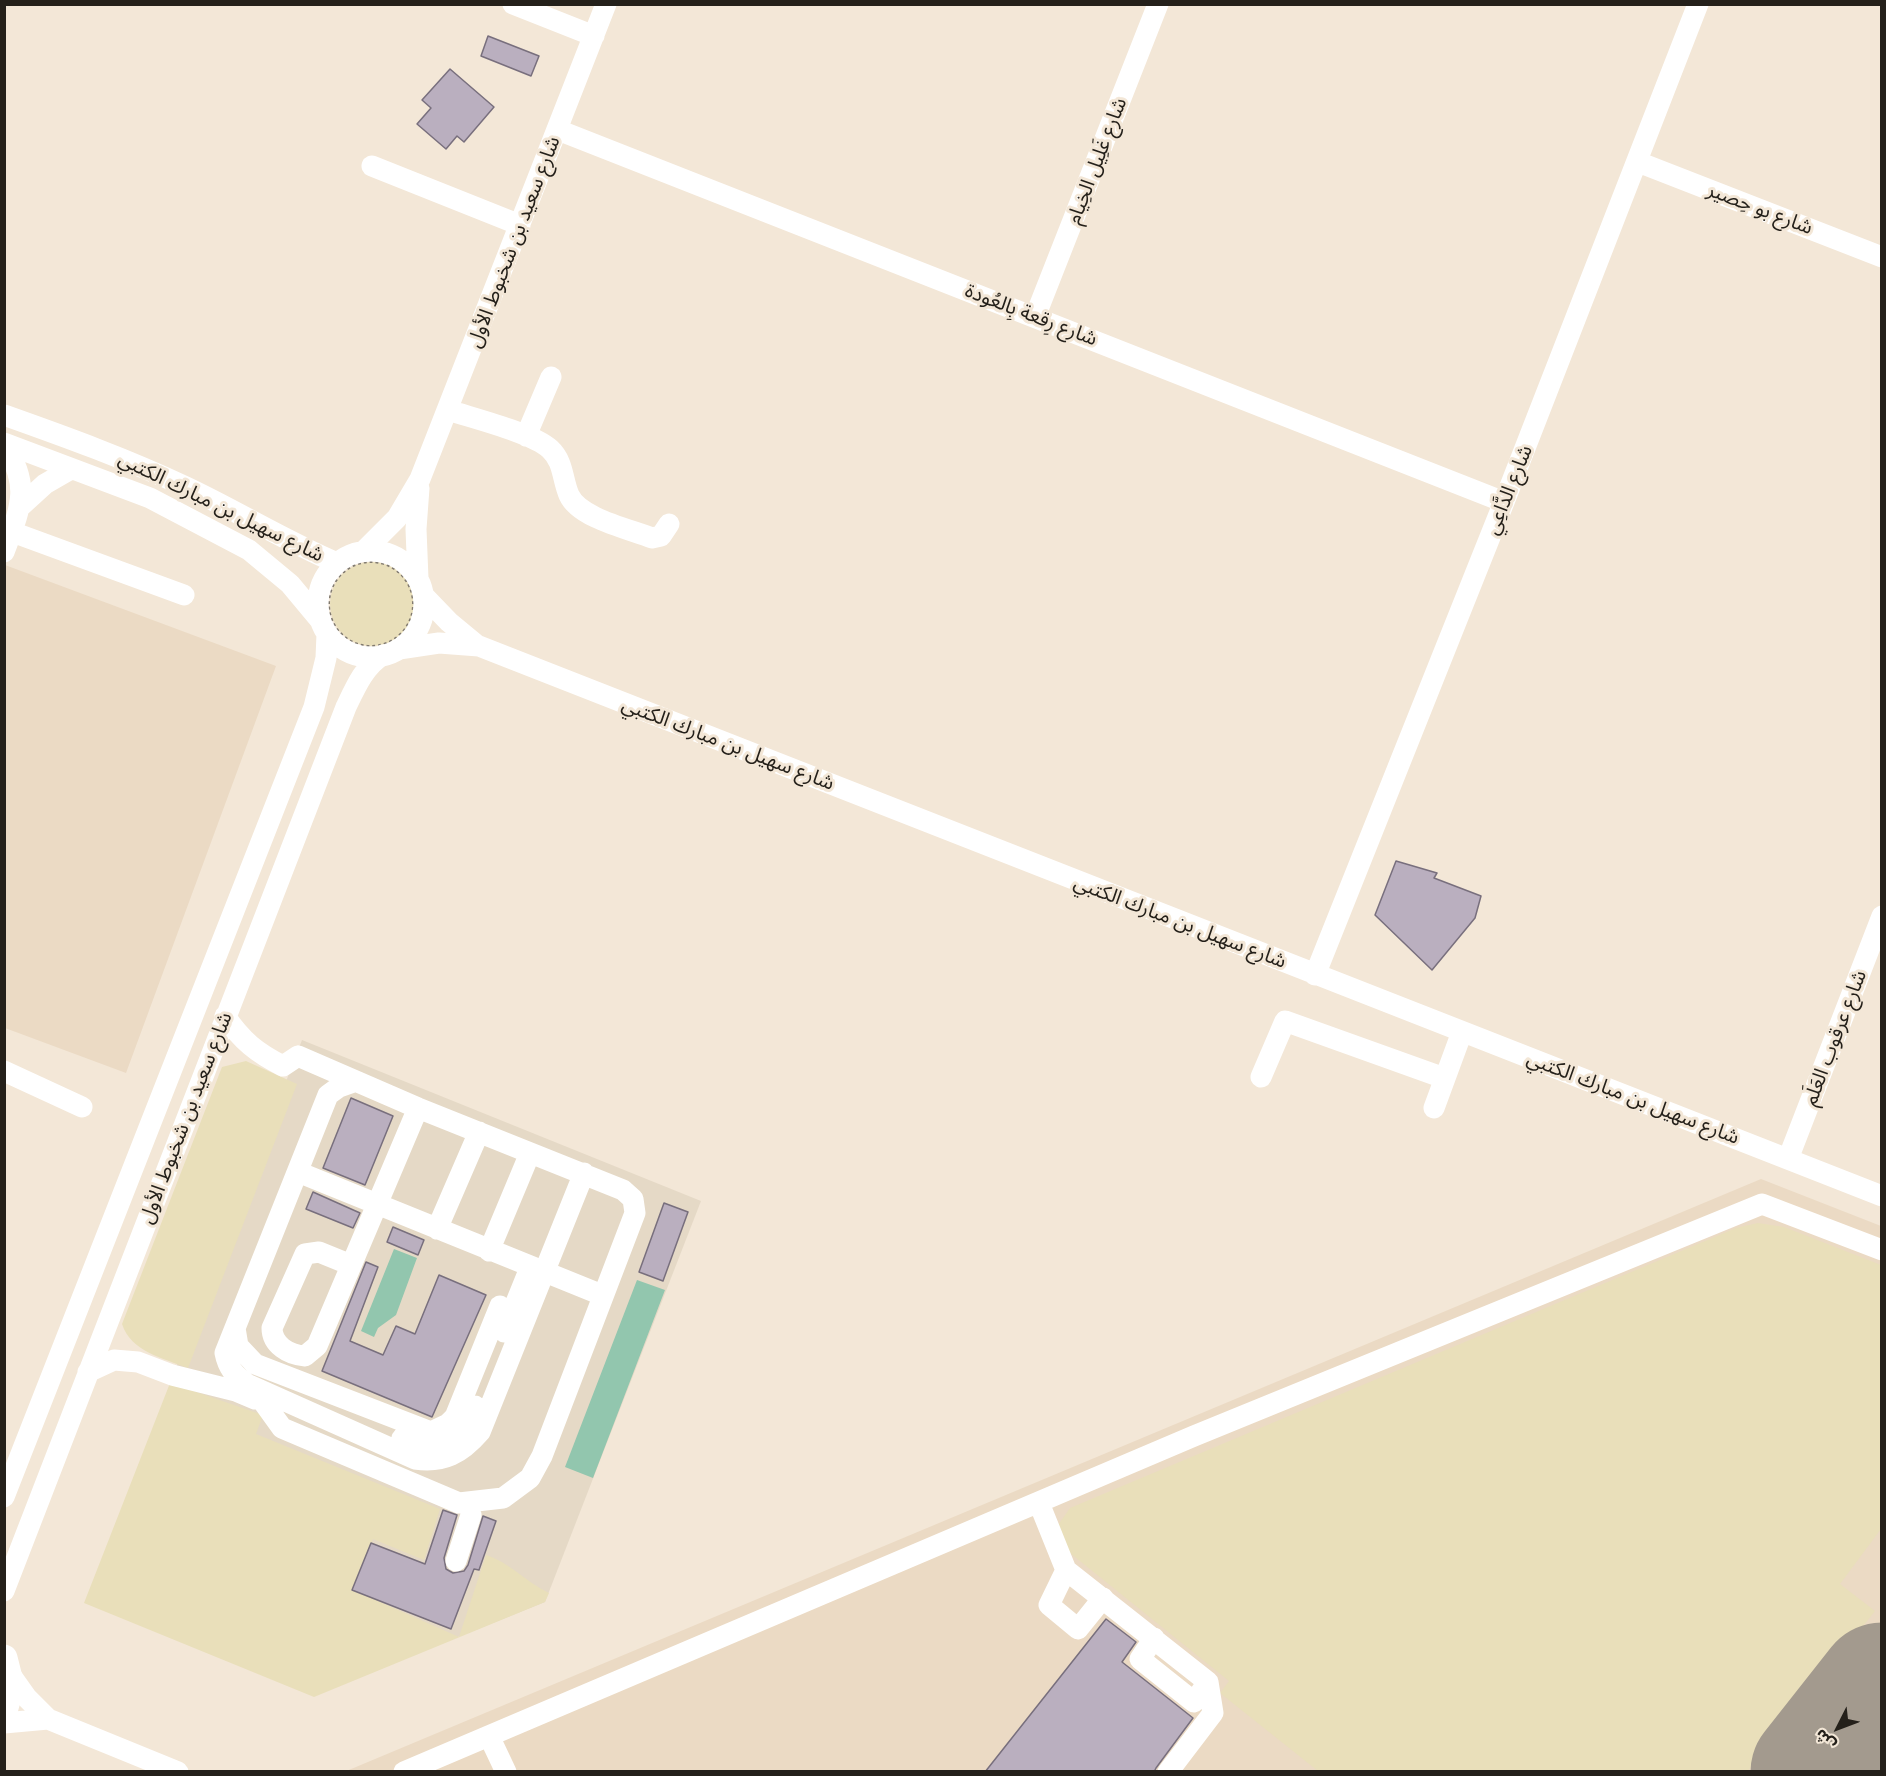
<!DOCTYPE html>
<meta charset="utf-8">
<style>
body{margin:0}
#map{position:relative;width:1886px;height:1776px;overflow:hidden;background:#f3e7d7;font-family:Quicksand,"Noto Sans Arabic",sans-serif}
canvas{display:block}
.frame{position:absolute;inset:0;border:6px solid #24201a;pointer-events:none}
.north{position:absolute;left:1808px;top:1698px;width:60px;height:60px;-webkit-text-stroke:4px #f3e7d7;paint-order:stroke;rotate:228deg;font-size:16px;font-weight:700;line-height:24px;text-align:center;color:#24201a}
.north::after{content:'';display:block;margin:auto;width:21px;height:27px;background:#24201a;clip-path:polygon(50% 0,100% 100%,50% 72%,0 100%)}
</style>
<div id="map">
<canvas width="1886" height="1776"></canvas>
<div class="frame"></div>
<div class="north">ش</div>
</div>
<script>
const context = document.querySelector('canvas').getContext('2d');
context.lineJoin = 'round';
function paint(path, color) { context.fillStyle = color; context.fill(path, 'evenodd'); }
function trace(path, color, width, dash) { context.strokeStyle = color; context.lineWidth = width; context.lineCap = dash ? 'butt' : 'round'; context.setLineDash(dash || []); context.stroke(path); }
function label(font, color, halo, rows, align = 'center') {
  context.font = font + ' Quicksand,"Noto Sans Arabic",sans-serif'; context.lineWidth = 6; context.setLineDash([]); context.textBaseline = 'middle'; context.strokeStyle = halo; context.fillStyle = color; for (const [text, x, y, turn = 0] of rows) {
    context.save(); context.translate(x, y); context.rotate((+turn || 0) * Math.PI / 180); context.textAlign = isNaN(turn) ? turn : align; if (halo) context.strokeText(text, 0, 0); context.fillText(text, 0, 0); context.restore();
  }
}
paint(new Path2D(`
 M302,1040L701,1201L545,1602L314,1695L170,1383Z`), '#e5d9c6');
paint(new Path2D(`
 M5,565L276,666L126,1073L5,1028Z
 M1761,1179L1881,1226V1771L344,1772Z`), '#ebdac4');
paint(new Path2D(`
 M394,1249L417,1258L396,1315L378,1328L374,1337L361,1331Z
 M637,1280L665,1290L593,1478L565,1467Z`), '#92c6ae');
paint(new Path2D(`
 M330 604a42 42 0 1 1 84 0a42 42 0 1 1-84 0Z
 M246,1061L297,1084L188,1368C163,1358 131,1352 122,1324L222,1067Z
 M1758,1223L1784,1227L1881,1265V1529L1840,1584L1875,1611L1748,1771H1318L1220,1693L1229,1681L1070,1553L1058,1525L1070,1508L1736,1228Z
 M170,1383L263,1415L256,1434L440,1509L424,1560L373,1539L353,1590L459,1637L486,1555C509,1562 526,1582 549,1593L545,1602L314,1697L84,1603Z`), '#e9dfba');
trace(new Path2D(`
 M1815,1772L1882,1687`), '#a39a8e', 129);
const building = new Path2D(`
 M488,36L539,56L531,76L481,56Z
 M450,69L494,107L464,142L457,136L446,149L417,124L431,108L422,100Z
 M1396,861L1437,873L1434,878L1481,896L1475,918L1432,970L1375,915Z
 M351,1098L393,1116L365,1185L323,1168Z
 M313,1192L360,1213L353,1228L306,1209Z
 M664,1203L688,1212L663,1281L639,1272Z
 M393,1227L424,1240L418,1255L387,1242Z
 M366,1262L378,1267L350,1341L383,1355L396,1326L415,1334L439,1275L486,1295L432,1417L322,1371Z
 M443,1510L457,1515L444,1558L446,1569L453,1573L464,1571L468,1565L483,1516L496,1521L479,1570L474,1569L451,1629L352,1590L371,1543L425,1564Z
 M1106,1619L1136,1642L1122,1662L1193,1718L1156,1768L1154,1772H985Z`);
paint(building, '#baafbf');
trace(building, '#786f7d', 1.5);
trace(new Path2D(`
 M328 604a43 43 0 1 1 86 0a43 43 0 1 1-86 0Z`), '#817a6f', 4, [3, 3]);
trace(new Path2D(`
 M513,4L594,36
 M558,130L1504,502
 M1638,162L1882,257
 M372,166L520,225
 M1035,317L1158,4
 M448,410C472,418 533,433 550,449C564,462 562,479 569,495C579,518 629,529 652,538L661,536L669,524
 M4,415C66,437 127,459 186,487C237,511 285,541 337,563
 M526,436L551,377
 M4,443L150,498L249,550L290,584L320,620
 M4,445C32,486 20,509 4,552
 M22,505L45,484L71,469
 M4,529L184,595
 M365,550L397,518L420,479L606,4
 M318 604a53 53 0 1 1 106 0a53 53 0 1 1-106 0Z
 M418,579L416,529L419,488
 M423,595L449,622L478,646
 M399,649L439,643L479,646L1882,1196
 M1315,975L1504,502L1698,4
 M225,1016C242,1041 257,1053 283,1066L298,1056
 M4,1071L82,1107
 M1261,1077L1285,1021L1444,1078
 M356,1081L339,1087L328,1095L225,1353C228,1368 234,1375 247,1384L415,1459C444,1463 461,1454 480,1432L584,1173
 M1434,1108L1462,1032
 M1788,1159L1882,916
 M298,1172L602,1295
 M437,1229L479,1132
 M489,1251L530,1153
 M351,1265L319,1252L305,1254L272,1328C272,1345 289,1355 305,1356L317,1346L418,1108
 M235,1328L238,1346L255,1364L431,1432L448,1424L455,1417L500,1306
 M504,1332L530,1268
 M88,1372L114,1360L138,1362L172,1375L236,1391L255,1399
 M264,1403L282,1428L459,1503L503,1498L530,1478L542,1456L635,1213L633,1199L623,1190L418,1108L298,1056
 M402,1438C440,1454 459,1443 475,1406
 M4,1497L314,707L326,658L327,634
 M1039,1503L1066,1570L1208,1682L1213,1713L1168,1772
 M456,1561L471,1515
 M1066,1570L1049,1605L1078,1629L1103,1598
 M4,1591L346,707C355,688 365,665 383,655
 M1154,1638L1140,1659L1194,1702L1208,1682
 M10,1674L27,1698L48,1719L178,1772
 M4,1723L48,1719
 M489,1736L506,1772
 M404,1772L1194,1436L1762,1204L1882,1250`), '#fff', 21);
trace(new Path2D(`
 M4,1658L11,1686L4,1711`), '#fff', 27);
label('20px', '#24201a', '#f3e7d7', [
 ["شارع غَلِيل الخِيام",1097,161,-69],
 ["شارع بو حِصير",1760,209,21],
 ["شارع سعيد بن شخبوط الأول",514,242,-69],
 ["شارع رِقعة بِالعُودة",1031,315,21],
 ["شارع الدَّاعِي",1509,490,-68],
 ["شارع سهيل بن مبارك الكتبي",221,507,26],
 ["شارع سهيل بن مبارك الكتبي",728,744,21],
 ["شارع سهيل بن مبارك الكتبي",1180,922,21],
 ["شارع عرقوب العَلَم",1835,1038,-69],
 ["شارع سهيل بن مبارك الكتبي",1633,1098,21],
 ["شارع سعيد بن شخبوط الأول",186,1118,-69]
]);
</script>
